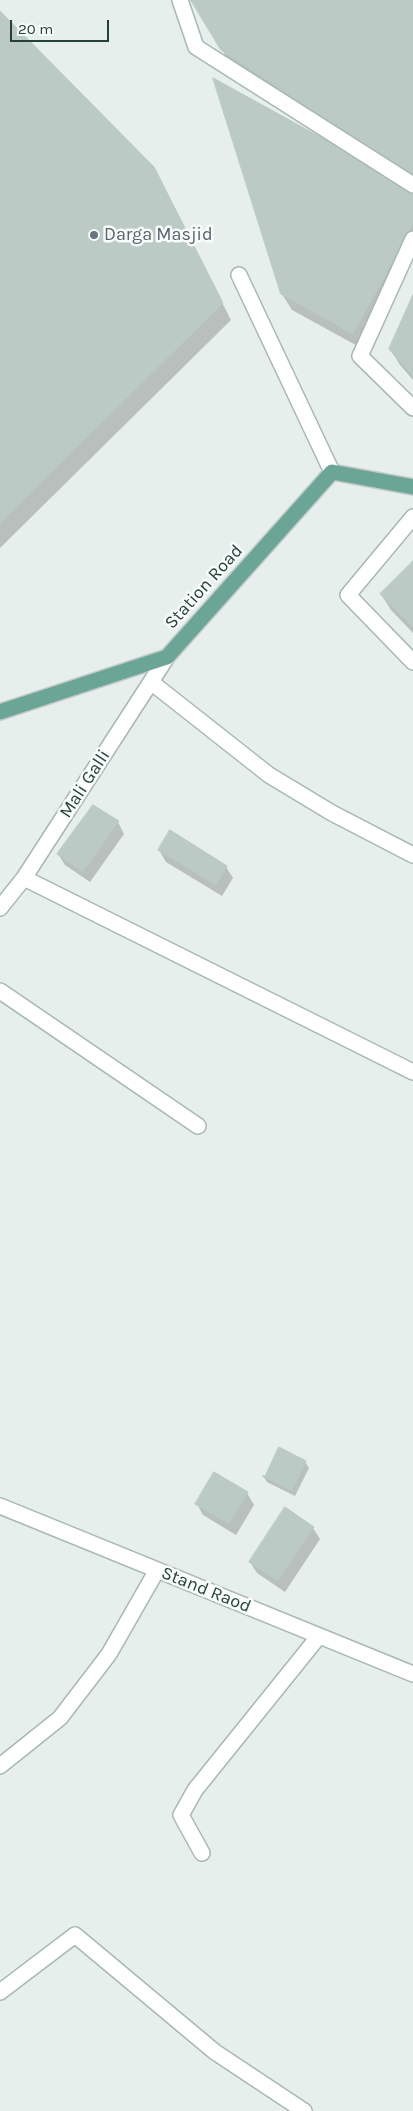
<!DOCTYPE html>
<style>
body{margin:0}
#map{position:relative;width:413px;height:2111px;overflow:hidden;background:#e6efeb;font-family:Karla,sans-serif}
canvas{display:block}
.scale{position:absolute;left:10px;top:20px;width:99px;height:22px;box-sizing:border-box;border:2px solid #24423a;border-top:0;padding-left:6px;font-size:15px;line-height:18px;white-space:nowrap;color:#24423a;-webkit-text-stroke:4px #f7fbf9;paint-order:stroke}
</style>
<div id="map">
<canvas width="413" height="2111"></canvas>
<div class="scale">20 m</div>
</div>
<script>
const context = document.querySelector('canvas').getContext('2d');
context.lineJoin = 'round';
function paint(path, color) { context.fillStyle = color; context.fill(path, 'evenodd'); }
function trace(path, color, width, dash) { context.strokeStyle = color; context.lineWidth = width; context.lineCap = dash ? 'butt' : 'round'; context.setLineDash(dash || []); context.stroke(path); }
function label(font, color, halo, rows, align = 'center') {
  context.font = font + ' Karla,sans-serif'; context.lineWidth = 5; context.setLineDash([]); context.textBaseline = 'middle'; context.strokeStyle = halo; context.fillStyle = color; for (const [text, x, y, turn = 0] of rows) {
    context.save(); context.translate(x, y); context.rotate((+turn || 0) * Math.PI / 180); context.textAlign = isNaN(turn) ? turn : align; if (halo) context.strokeText(text, 0, 0); context.fillText(text, 0, 0); context.restore();
  }
}
paint(new Path2D(`
 M192,0H413V185L232,66Z
 M0,13L153,168L231,320L0,548Z
 M413,189V258L363,349L292,310L282,294Z
 M413,298V380L400,365L390,348Z
 M413,562V633L391,610L381,594Z
 M118,822L124,834L90,882L65,865L58,854Z
 M159,850L226,867L233,878L222,896L166,862Z
 M305,1462L309,1468L295,1496L267,1482L264,1477Z
 M215,1474L247,1493L254,1505L236,1535L203,1515L197,1504Z
 M285,1509L313,1528L320,1539L285,1592L257,1573L250,1562Z`), '#0003');
const building = new Path2D(`
 M191,0H413V176L221,50Z
 M0,11L154,167L223,303L0,523Z
 M213,78L413,188V225L353,334L281,294Z
 M413,295V376L389,349Z
 M413,561V627L380,594Z
 M93,805L119,821L83,872L57,854Z
 M170,830L227,866L216,885L158,850Z
 M279,1447L306,1461L292,1491L262,1476H265Z
 M214,1472L248,1492L229,1524L195,1504Z
 M285,1507L314,1527L278,1581L249,1562Z`);
paint(building, '#bbcac4');
trace(building, '#b8c9c2', 1);
const minor = new Path2D(`
 M180,0L196,47L413,185
 M413,239L360,356L413,408
 M239,275L332,472
 M413,517L348,595L413,662
 M151,682L269,775L332,813L413,855
 M24,878L413,1072
 M0,908L24,878L167,657
 M0,991L198,1126
 M0,1506L413,1674
 M0,1766L60,1718L109,1654L157,1570
 M202,1853L181,1815L195,1790L319,1636
 M0,1992L75,1935L215,2052L304,2111`);
const major = new Path2D(`
 M0,712L167,657L332,472L413,487`);
trace(minor, '#a8b8b2', 18);
trace(major, '#c2cac8', 18);
trace(minor, '#fff', 15);
trace(major, '#6aa596', 15);
for (const [x, y, r, color] of [
 [94,235,5,"#6b7280"]
]) { const dot = new Path2D(); dot.arc(x, y, r, 0, 2 * Math.PI); context.fillStyle = color; context.fill(dot); trace(dot, '#f7fbf9', 2); }
label('18px', '#5b616d', '#f7fbf9', [
 ["Darga Masjid",104,235]
], 'left');
label('18px', '#24423a', '#f7fbf9', [
 ["Station Road",204,587,-48],
 ["Mali Galli",85,784,-57],
 ["Stand Raod",206,1590,22]
]);
</script>
